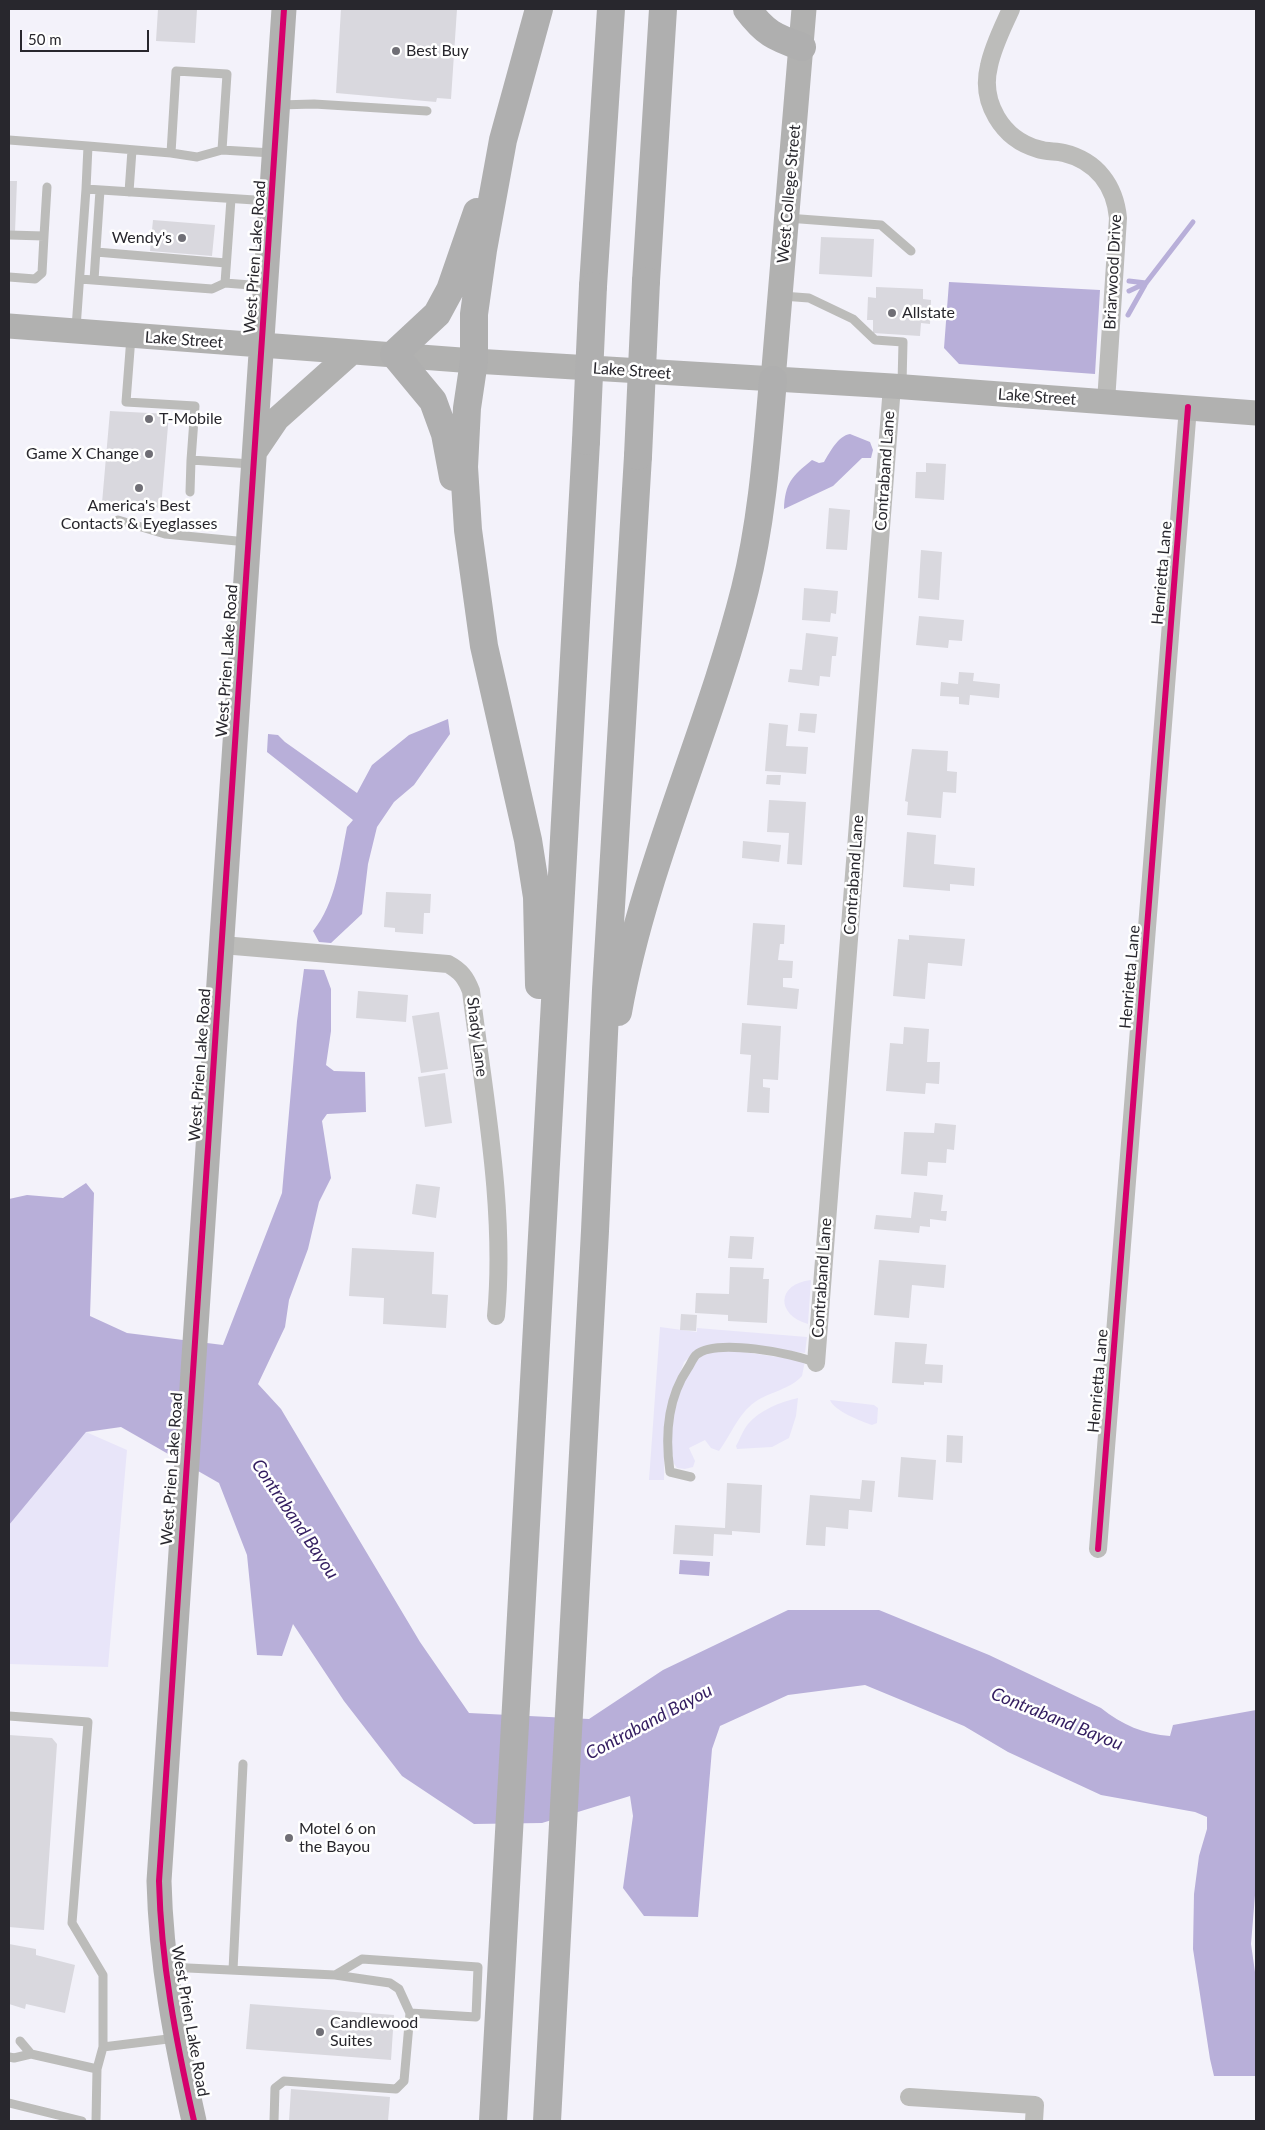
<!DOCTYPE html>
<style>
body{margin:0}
#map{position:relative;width:1265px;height:2130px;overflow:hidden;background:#f3f2fa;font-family:Lato,sans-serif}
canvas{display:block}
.frame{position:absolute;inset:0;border:10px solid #28272d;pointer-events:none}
.scale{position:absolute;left:20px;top:30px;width:129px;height:22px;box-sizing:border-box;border:2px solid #28272d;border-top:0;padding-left:6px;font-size:15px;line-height:18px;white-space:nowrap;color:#28272d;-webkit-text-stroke:4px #fff;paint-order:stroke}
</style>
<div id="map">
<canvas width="1265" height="2130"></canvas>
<div class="frame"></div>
<div class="scale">50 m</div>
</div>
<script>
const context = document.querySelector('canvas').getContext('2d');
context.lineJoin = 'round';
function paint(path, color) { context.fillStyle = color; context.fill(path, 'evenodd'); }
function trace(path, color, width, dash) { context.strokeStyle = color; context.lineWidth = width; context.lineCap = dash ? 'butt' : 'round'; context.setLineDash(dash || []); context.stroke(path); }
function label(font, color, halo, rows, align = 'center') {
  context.font = font + ' Lato,sans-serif'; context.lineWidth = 5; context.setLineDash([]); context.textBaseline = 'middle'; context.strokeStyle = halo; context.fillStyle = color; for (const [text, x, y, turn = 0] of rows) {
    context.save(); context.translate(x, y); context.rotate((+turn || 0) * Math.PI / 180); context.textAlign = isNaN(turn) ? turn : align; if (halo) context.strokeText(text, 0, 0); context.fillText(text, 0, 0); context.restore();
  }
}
paint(new Path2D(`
 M811,1280L808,1324C776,1315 776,1284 811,1280Z
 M660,1327L697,1332V1328L807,1337L805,1353L721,1343L701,1347L684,1362L665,1418L664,1480H649Z
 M714,1350L737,1351L805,1361L802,1376C789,1390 771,1391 755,1402C738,1414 731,1435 719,1451L711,1448L705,1440L689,1448L695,1461L693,1467L685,1469L677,1468L672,1461L673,1455L670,1453C670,1422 676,1384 697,1360C700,1355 708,1353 714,1350Z
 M798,1398L796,1416L789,1438L772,1447L737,1449L736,1446C740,1439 743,1430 748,1424C760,1410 780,1402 798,1398Z
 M830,1400L874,1405L878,1408L877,1423L872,1425C861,1421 834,1411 830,1400Z
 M86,1432L127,1450L108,1667L9,1664V1525Z`), '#e8e5f9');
paint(new Path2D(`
 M949,282L1100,290L1095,374L959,364L944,348Z
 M850,434L870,442L873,450L871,458H862L833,486L784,509C785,483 792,476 812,460L819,463L824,462C830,452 838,436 850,434Z
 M448,719L450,734L414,785L394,802L377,827L368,864L362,914L331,943L319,942L313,931C336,903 340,862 347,827L353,820L267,752L268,734L278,735L285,742L357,793L372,765L409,735Z
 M304,969L324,970L331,989V1031L326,1065L334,1071L365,1072L366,1112L327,1114L322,1121L331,1178L319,1202L308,1249L289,1300L285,1327L258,1384L281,1409L420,1642L469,1713L589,1719L663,1670L788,1610H879L989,1655L1101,1708C1122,1725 1144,1734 1170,1736L1173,1725L1256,1710V1883L1251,1944L1256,1979V2076H1214L1210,2059L1193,1949L1194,1894L1199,1856L1207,1829V1817L1195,1812L1101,1795L1008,1752L964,1726L865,1685L788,1695L720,1726L712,1749L698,1917L644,1916L623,1888L633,1816L630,1796L542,1823L474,1824L402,1776L344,1701L293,1624L282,1656L257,1655L247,1555L219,1483L121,1427L86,1432L9,1525V1199L27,1195L63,1198L86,1183L94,1193L90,1316L127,1333L223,1345L282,1193L297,1021Z
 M680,1560L710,1562L709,1576L679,1574Z`), '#b8afd9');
trace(new Path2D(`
 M1129,281L1146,283
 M1129,291L1146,283
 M1128,315L1146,283L1193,222`), '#b8afd9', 5);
paint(new Path2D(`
 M158,9H197L195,43L156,41Z
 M341,9H457L451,99L437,98L436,102L336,93Z
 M9,181H17L15,232L9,231Z
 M153,220L215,225L212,256L150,251Z
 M821,237L874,239L872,277L819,274Z
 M876,287L923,289V299L931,300L930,324L921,323L920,336L873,333V320H867L868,297L876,298Z
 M110,411L169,414L161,508L102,503Z
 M926,463L946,464L944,500L915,498L916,472H926Z
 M829,508L850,510L847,550L826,549Z
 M921,550L942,552L939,600L918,598Z
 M804,588L838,591L836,614L831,613L830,622L802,620Z
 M919,616L964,620L962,641L949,640L948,648L916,645Z
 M806,633L838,637L836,656H832L830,677L820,676L819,686L788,682L790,669L802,670Z
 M959,672L974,673L973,681L1000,684L999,698L970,695L969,705L959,704V697L940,696L941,682L958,684Z
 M800,713L817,714L815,733L798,731Z
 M769,723L788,725L786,746L808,747L806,774L765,771Z
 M912,749L948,751L947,771L957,772L956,793L943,792L941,818L907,815L908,802L905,801Z
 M767,775H781L780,785L766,784Z
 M769,800L806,802L802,865L787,864L789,833L767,832Z
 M907,832L936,835L934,864L975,868L974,886L950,884V891L903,887Z
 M743,841L781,845L779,862L742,858Z
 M386,892L431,894L430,913H424L423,934L395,932V928L384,927Z
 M753,923L785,925L784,944H780L778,960L793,961L792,978H783V987L799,989L797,1009L747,1005Z
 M909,935L965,939L962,966L928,963L925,999L893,996L898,939L909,940Z
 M358,991L408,995L406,1022L356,1018Z
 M439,1012L448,1069L421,1073L412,1016Z
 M742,1023L781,1026L778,1080L763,1079V1087L770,1088L769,1113L747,1112L751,1055L740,1054Z
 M904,1027L929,1029L927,1062H940L939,1084L926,1083L925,1094L886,1091L890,1043L903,1044Z
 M445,1073L452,1123L425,1127L418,1077Z
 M935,1123L956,1125L954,1150L947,1149L946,1163L928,1162L927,1176L901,1174L904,1132L934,1133Z
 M416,1184L440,1187L436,1218L412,1214Z
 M914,1192L943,1195L941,1211H947L946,1221L930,1219V1227L920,1226L919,1233L874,1229L876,1215L911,1218Z
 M730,1236L754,1237L752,1259L728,1258Z
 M352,1248L434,1252L432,1294L448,1295L446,1328L383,1324L384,1298L349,1296Z
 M879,1260L946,1265L944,1288L912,1285L909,1318L874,1315Z
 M730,1267L764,1268L763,1279H769L767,1323L728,1321V1315L695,1313L696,1293L729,1294Z
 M681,1314L697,1315L696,1331L680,1330Z
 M895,1342L927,1344L925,1364L943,1365L942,1383L924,1382V1385L892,1383Z
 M947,1435L963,1436L962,1463L946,1462Z
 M901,1457L936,1460L933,1500L898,1497Z
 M862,1480L875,1481L872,1512L849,1510L848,1529L826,1527L825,1546L806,1545L810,1495L860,1499Z
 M727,1483L762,1485L760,1533L732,1531V1535L714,1534L713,1556L673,1554L675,1525L725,1528Z
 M9,1735L52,1738L57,1744L44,1930L9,1927Z
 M9,1944L36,1949V1955L75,1965L65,2013L26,2004L25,2009L9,2004Z
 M250,2004L394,2015L391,2060L246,2049Z
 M291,2089L390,2097L388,2121H289Z`), '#d9d8de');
trace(new Path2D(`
 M279,105L314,104L427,111
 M9,140L88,146
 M171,153L176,71L227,74L222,150
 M86,189L88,146L171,153L197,157L222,150L272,153
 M129,192L132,150
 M787,218L881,225L911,251
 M9,235L44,236L42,273L35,279L9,277
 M44,236L47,187
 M96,252L226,263
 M80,279L212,289L225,283L263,286
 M94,280L100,190
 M225,283L231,199
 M782,296L809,298L853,319L875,340L903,342L902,384
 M76,328L86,189L270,201
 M131,337L126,402L195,406L191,460L252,464
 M190,492L191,460
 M118,520L165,534L247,542
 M691,1477L670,1472C665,1437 667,1399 688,1368C690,1365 693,1358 696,1355C715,1338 794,1353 816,1363
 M9,1716L88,1722L72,1923L103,1975V2047L97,2069L31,2054L14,2058L9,2057
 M167,1967L335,1975L362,1959L478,1967L476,2017L410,2013L399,1989L390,1983L335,1975
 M233,1970L243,1764
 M20,2041L31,2054
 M103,2047L176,2038
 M9,2103L82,2121
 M96,2121L97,2069
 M274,2121L275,2088L284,2081L396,2089L404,2081L410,2013`), '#bcbcba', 9);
trace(new Path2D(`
 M1011,9C1003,27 993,46 989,66C980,102 1002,139 1038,149C1046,152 1056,151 1064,153C1097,161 1115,186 1118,218L1106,402
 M222,945L448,964C461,971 466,978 471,991C484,1097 506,1209 496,1316
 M816,1363L892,386
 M1098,1549L1188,407
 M909,2097L1035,2105L1034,2121`), '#bcbcba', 18);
trace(new Path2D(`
 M9,326L474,361L892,386L1256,413
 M773,380L804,9
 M256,450L277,419L352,352
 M194,2121C176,2041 161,1963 159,1881L284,9`), '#b1b1b0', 25);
trace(new Path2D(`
 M747,9C765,33 774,37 802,47
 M646,281L663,9
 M593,286L611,9
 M453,477L445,434L433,401L394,354L437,314L450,290L477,212
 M539,985L537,897L528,840L484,646L468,530L464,467L467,408L474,361V314L483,250L503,140L539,9
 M618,1012C644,866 709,732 745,589C762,521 767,449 773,380
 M493,2121L586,441
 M547,2121L595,1231L606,990L638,456`), '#afafaf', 28);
trace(new Path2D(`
 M586,441L593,286
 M638,456L646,281`), '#afafaf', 28);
trace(new Path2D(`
 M1098,1549L1188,407
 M194,2121C176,2041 161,1963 159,1881L284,9`), '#d6006c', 6);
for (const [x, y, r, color] of [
 [396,51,5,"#6f6e75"],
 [182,238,5,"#6f6e75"],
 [892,313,5,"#6f6e75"],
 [149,419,5,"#6f6e75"],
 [149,454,5,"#6f6e75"],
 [139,488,5,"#6f6e75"],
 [289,1838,5,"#6f6e75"],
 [320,2032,5,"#6f6e75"]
]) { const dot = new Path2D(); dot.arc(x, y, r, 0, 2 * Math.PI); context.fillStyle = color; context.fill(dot); trace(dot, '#fff', 2); }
label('16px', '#28272d', '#fff', [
 ["Best Buy",406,51],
 ["Wendy's",172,238,"right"],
 ["Allstate",902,313],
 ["T-Mobile",159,419],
 ["Game X Change",139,454,"right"],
 ["America's Best",139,506,"center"],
 ["Contacts & Eyeglasses",139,524,"center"],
 ["Motel 6 on",299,1829],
 ["the Bayou",299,1847],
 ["Candlewood",330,2023],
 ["Suites",330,2041]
], 'left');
label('16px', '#28272d', '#fff', [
 ["West College Street",789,194,-85],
 ["West Prien Lake Road",255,257,-86],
 ["Briarwood Drive",1113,272,-87],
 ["Lake Street",184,340,4],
 ["Lake Street",632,371,4],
 ["Lake Street",1037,397,4],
 ["Contraband Lane",885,471,-86],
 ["Henrietta Lane",1162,573,-85],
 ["West Prien Lake Road",227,661,-86],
 ["Contraband Lane",854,875,-86],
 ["Henrietta Lane",1130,977,-85],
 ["Shady Lane",477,1037,83],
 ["West Prien Lake Road",200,1065,-86],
 ["Contraband Lane",822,1278,-86],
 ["Henrietta Lane",1098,1381,-85],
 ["West Prien Lake Road",172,1469,-86],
 ["West Prien Lake Road",190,2021,80]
]);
label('italic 18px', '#331d60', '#fff', [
 ["Contraband Bayou",295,1519,56],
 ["Contraband Bayou",1057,1719,22],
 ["Contraband Bayou",649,1722,-28]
]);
</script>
